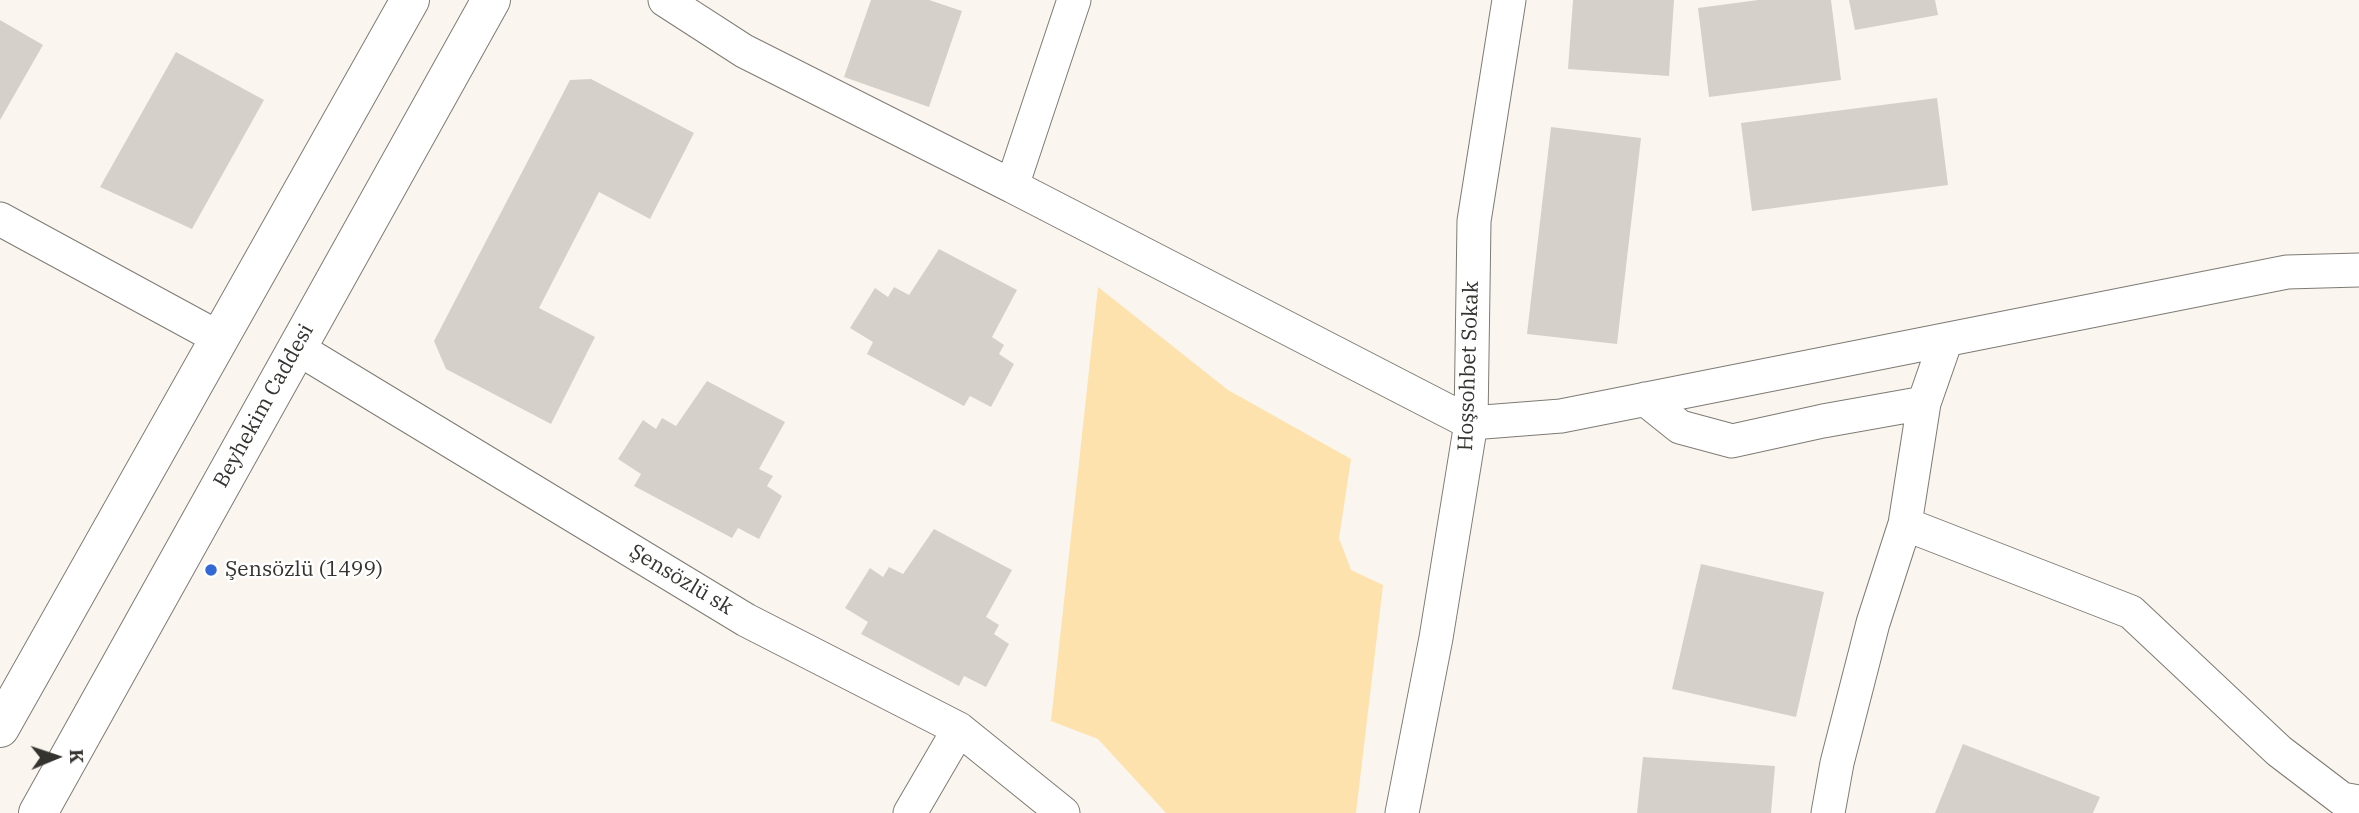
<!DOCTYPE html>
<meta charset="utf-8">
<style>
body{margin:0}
#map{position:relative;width:2359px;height:813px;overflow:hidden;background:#faf6ef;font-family:"IBM Plex Serif",serif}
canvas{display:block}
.north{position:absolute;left:21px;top:722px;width:70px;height:70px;-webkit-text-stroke:5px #fff;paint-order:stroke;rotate:88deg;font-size:19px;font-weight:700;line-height:28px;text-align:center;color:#343330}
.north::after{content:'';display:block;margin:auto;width:24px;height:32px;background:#343330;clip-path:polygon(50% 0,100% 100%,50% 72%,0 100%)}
</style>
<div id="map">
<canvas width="2359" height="813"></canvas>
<div class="north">K</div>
</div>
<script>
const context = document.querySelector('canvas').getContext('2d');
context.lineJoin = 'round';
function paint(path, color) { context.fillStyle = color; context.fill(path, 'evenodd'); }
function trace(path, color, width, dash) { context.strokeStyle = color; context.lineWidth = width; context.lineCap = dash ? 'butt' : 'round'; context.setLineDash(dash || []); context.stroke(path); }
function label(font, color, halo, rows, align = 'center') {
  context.font = font + ' "IBM Plex Serif",serif'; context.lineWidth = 5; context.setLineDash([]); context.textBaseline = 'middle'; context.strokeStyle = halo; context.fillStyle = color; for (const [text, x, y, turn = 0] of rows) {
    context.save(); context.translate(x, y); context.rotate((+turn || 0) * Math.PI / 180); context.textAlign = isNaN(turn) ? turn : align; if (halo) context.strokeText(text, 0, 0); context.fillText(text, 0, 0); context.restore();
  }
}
paint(new Path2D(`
 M1098,287L1228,390L1351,459L1339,538L1351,570L1383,585L1356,813H1166L1098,739L1051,721Z`), '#fde2ad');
paint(new Path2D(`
 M871,0H929L962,11L929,107L844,77Z
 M1573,0H1674L1669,76L1568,69Z
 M1758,0H1831L1841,80L1709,97L1698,8Z
 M1849,0H1935L1938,15L1855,30Z
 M0,20L43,45L0,120Z
 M176,52L264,100L192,229L100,187Z
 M591,79L694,133L650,219L599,192L539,308L595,337L551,424L446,369L434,341L570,80Z
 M1937,98L1948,185L1752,211L1741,123Z
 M1551,127L1641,138L1617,344L1527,334Z
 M939,249L1017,290L992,337L1004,345L999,354L1014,364L991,407L970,396L964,406L867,354L873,342L850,328L875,288L888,297L894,287L909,295Z
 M707,381L785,422L759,469L773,476L767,486L782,496L759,539L738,528L732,538L634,486L641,474L618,459L643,420L656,429L662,418L676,426Z
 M934,529L1012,570L986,617L999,625L994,634L1009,644L986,687L964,676L959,686L861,634L868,622L845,608L870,568L883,577L889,567L903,574Z
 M1701,564L1824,592L1796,717L1672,689Z
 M1963,744L2100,797L2093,813H1935Z
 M1643,757L1775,766L1771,813H1637Z`), '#d5d1ca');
const minor = new Path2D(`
 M665,0L744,51L1012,186
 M1074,0L1012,186L1471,423L1561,416L2287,272L2359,270
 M0,219L219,338
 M297,348L746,620L959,729L1063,813
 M1645,399L1680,427L1732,441L1823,421L1924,403
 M1905,524L2131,612L2279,751L2342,799L2359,802
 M910,813L959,729
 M1402,813L1436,638L1471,423L1474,221L1509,0
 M1828,813L1837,763L1873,623L1905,524L1924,403L1946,340`);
const major = new Path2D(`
 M0,728L410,0
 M38,813L491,0`);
trace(minor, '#7e7b74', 35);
trace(major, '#7e7b74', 40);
trace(minor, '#fff', 33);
trace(major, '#fff', 38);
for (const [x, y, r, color] of [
 [211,570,7,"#3568d7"]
]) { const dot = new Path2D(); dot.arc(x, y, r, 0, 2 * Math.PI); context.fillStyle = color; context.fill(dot); trace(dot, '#fff', 2.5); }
label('21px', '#343330', '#fff', [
 ["Hoşsohbet Sokak",1469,366,-88],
 ["Beyhekim Caddesi",264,406,-61],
 ["Şensözlü sk",681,580,31]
]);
label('21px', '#343330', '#fff', [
 ["Şensözlü (1499)",225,570]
], 'left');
</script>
